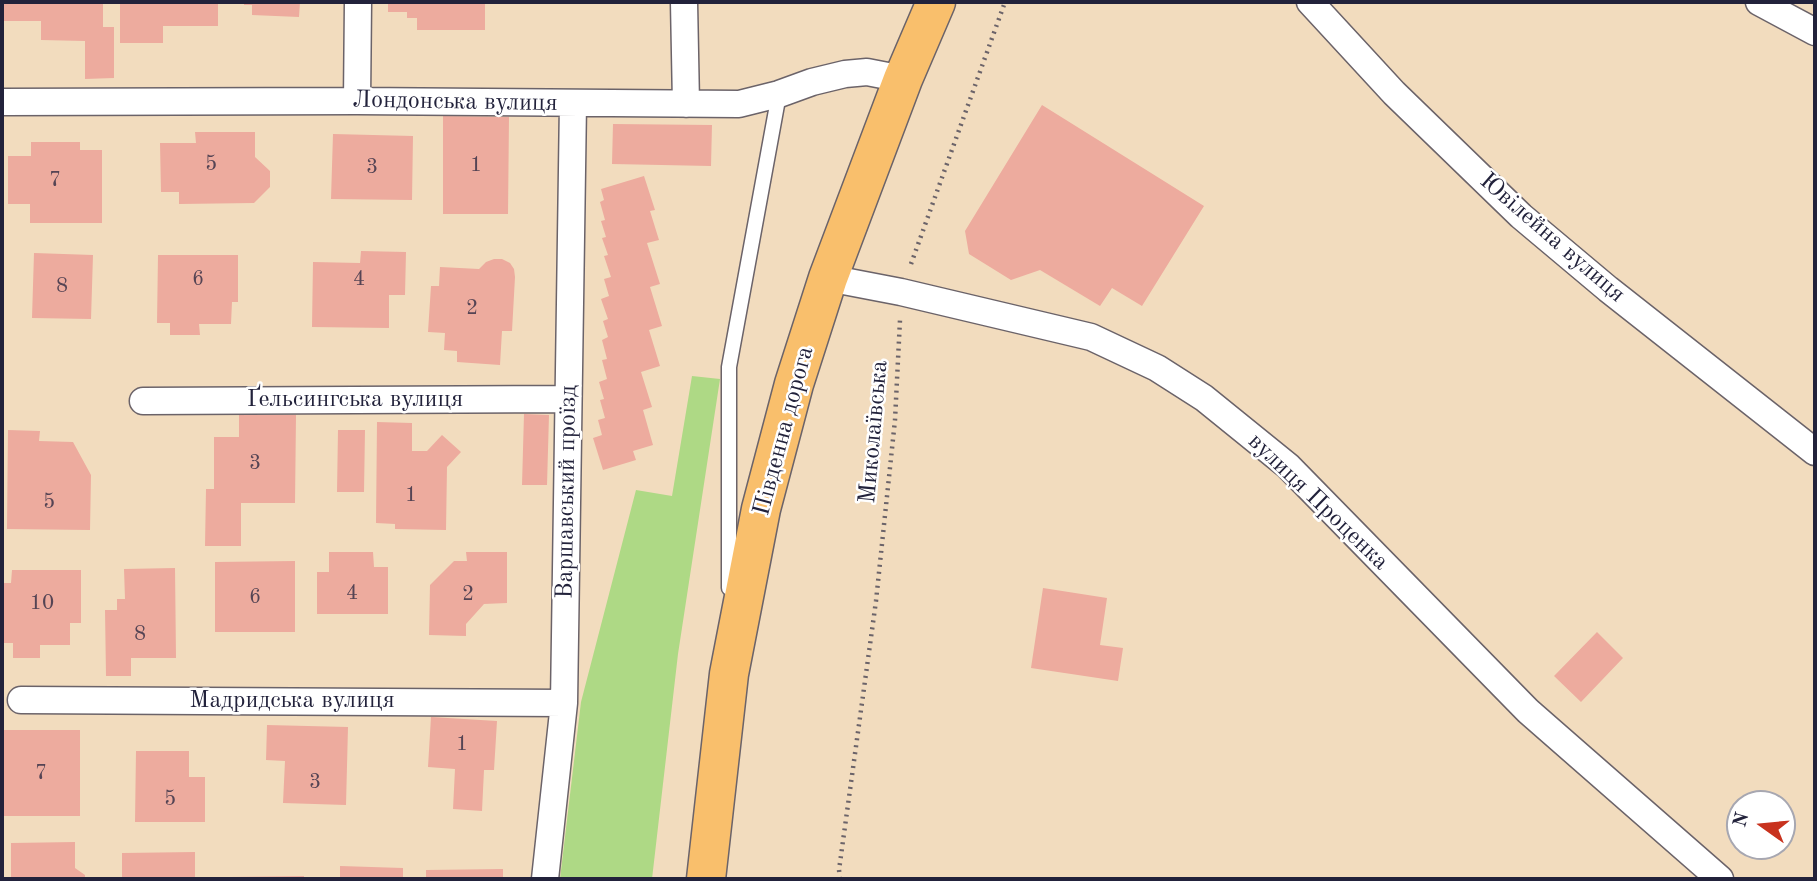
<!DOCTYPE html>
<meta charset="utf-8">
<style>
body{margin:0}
#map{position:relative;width:1817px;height:881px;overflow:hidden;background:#f2dcbe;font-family:"Old Standard TT",serif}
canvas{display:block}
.frame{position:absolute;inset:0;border:4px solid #22223b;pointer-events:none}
.north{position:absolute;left:1726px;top:790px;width:70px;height:70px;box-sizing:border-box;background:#fff;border:2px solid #a7a7b1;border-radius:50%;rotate:285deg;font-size:19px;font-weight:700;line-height:28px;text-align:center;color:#22223b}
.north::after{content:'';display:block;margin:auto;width:24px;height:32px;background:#c8321e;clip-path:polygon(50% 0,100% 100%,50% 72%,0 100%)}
</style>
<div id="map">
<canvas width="1817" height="881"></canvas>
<div class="frame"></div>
<div class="north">N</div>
</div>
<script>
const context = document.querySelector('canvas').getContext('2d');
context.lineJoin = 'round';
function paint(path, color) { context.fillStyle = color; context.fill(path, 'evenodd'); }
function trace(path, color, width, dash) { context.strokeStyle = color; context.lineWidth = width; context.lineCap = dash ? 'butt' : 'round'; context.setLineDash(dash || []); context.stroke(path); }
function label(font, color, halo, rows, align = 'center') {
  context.font = font + ' "Old Standard TT",serif'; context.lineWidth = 5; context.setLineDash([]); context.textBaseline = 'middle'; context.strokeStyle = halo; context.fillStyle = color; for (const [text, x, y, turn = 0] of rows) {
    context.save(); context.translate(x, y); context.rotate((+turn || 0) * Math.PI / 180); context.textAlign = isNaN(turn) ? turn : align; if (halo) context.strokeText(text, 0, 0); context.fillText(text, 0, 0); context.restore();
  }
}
paint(new Path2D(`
 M692,376L720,379L678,654L652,879H560L581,702L636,490L672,496Z`), '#aed985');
paint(new Path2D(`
 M2,2H103V27H114V78L85,79V41L41,40V21H2Z
 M120,2H218V26H163V43H120Z
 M244,2H300L299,17L252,15V5H244Z
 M388,2H485V30H417V18H407V12H388Z
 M1042,105L1204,206L1142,306L1112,288L1100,306L1040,270L1011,280L969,254L965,231Z
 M443,116L509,117L508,214H443Z
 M613,124L712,125L711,166L612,164Z
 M195,132H255V157L270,171V187L254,203L179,204V192H161L160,143H196Z
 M333,134L413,136L412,200L331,199Z
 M31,142H80V150H102V223H30V204H8V156H31Z
 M644,176L655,210L650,211L659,240L647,243L660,284L650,287L662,326L649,330L660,366L641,372L652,407L643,410L653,445L633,451L636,460L603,470L593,438L602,435L598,420L605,418L600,400L604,399L599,382L607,379L602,360L607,359L602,340L608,337L603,321L608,319L601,299L609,296L604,279L611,277L604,256L608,255L602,238L606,237L601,221L605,220L600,202L604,200L601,189Z
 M361,251L406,252L405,295H389V328L312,327L313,262L360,263Z
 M34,253L93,255L91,319L32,318Z
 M158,255H238V302H232L231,324H199L200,335H170V323H157Z
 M494,259H502L510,263L514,269L515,277L512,331H502L500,365L457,362V351L444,350L445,333L428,332L431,286H439L440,267L479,269L486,262Z
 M524,414L549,415L547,485H522Z
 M239,415H296L295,503H241V546H205L206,489H214V437H239Z
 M377,422L412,423V451H427L442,435L461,452L447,467L446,530L395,529V524L376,523Z
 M8,430L40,431L39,441L73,442L91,475L90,530L7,529Z
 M338,430H365L364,492H337Z
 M329,552H373L374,567H388V614H317V572H329Z
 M466,552H507V603L484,604L466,624V636L429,635L430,585L454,561H467Z
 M295,561V632H215V562Z
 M175,568L176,658H131V676H106L105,610H117V599H125L124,569Z
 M12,570H81V623H70V645H40V658H13V643H4V583H11Z
 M1043,588L1107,598L1100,645L1123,648L1118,681L1031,668Z
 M1597,632L1623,658L1581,702L1554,676Z
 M431,717L497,721L494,770H484L482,811L453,809L455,769L428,767Z
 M267,725L348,727L346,805L283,803L285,761L266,760Z
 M2,730H80V816H2Z
 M136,751H189V777H205V822H135Z
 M75,842V868L85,875V879H11V843Z
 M195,852V879H122V853Z
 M340,866L403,868V879H340Z
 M503,869V879H426V870Z
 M304,876V879H229V877Z`), '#edab9e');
const lane = new Path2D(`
 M729,588V367L779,94`);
const street = new Path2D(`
 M684,2L686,104
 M1310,2L1394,93L1521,216L1608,289L1815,452
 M1759,2L1815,32
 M357,101L358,2
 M2,102L357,101L739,104L779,94L812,82L845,74L867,72L903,79
 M828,278L901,292L1091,337L1157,368L1204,398L1288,466L1528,711L1720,879
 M143,401L568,399
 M21,700L564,703
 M545,879L564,703L573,103`);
const highway = new Path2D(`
 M706,879L729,674L761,509L794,384L828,278L903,79L936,2`);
trace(lane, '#6b6369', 17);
trace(street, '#6b6369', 29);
trace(highway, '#6b6369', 41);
trace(new Path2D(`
 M911,264L1005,2
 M840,879L839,870L876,601L895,420L900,320`), '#6b6369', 4.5, [2, 5]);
trace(lane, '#fff', 14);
trace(street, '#fff', 26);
trace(highway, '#f9bf6c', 38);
label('21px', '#554454', null, [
 ["5",211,164],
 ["1",476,165],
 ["3",372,167],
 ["7",55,180],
 ["6",198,279],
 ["4",359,279],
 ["8",62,286],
 ["2",472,308],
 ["3",255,463],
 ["1",411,495],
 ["5",49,502],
 ["4",352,593],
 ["2",468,594],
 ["6",255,597],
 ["10",42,603],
 ["8",140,634],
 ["1",462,744],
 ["7",41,773],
 ["3",315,782],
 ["5",170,799]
]);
label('24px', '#22223b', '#fff', [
 ["Лондонська вулиця",455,102,1],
 ["Ювілейна вулиця",1552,238,41],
 ["Ґельсингська вулиця",355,400],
 ["Південна дорога",784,431,-75],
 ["Миколаївська",874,432,-85],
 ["Варшавський проїзд",567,492,-89],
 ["вулиця Проценка",1318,502,44],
 ["Мадридська вулиця",292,701]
]);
</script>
